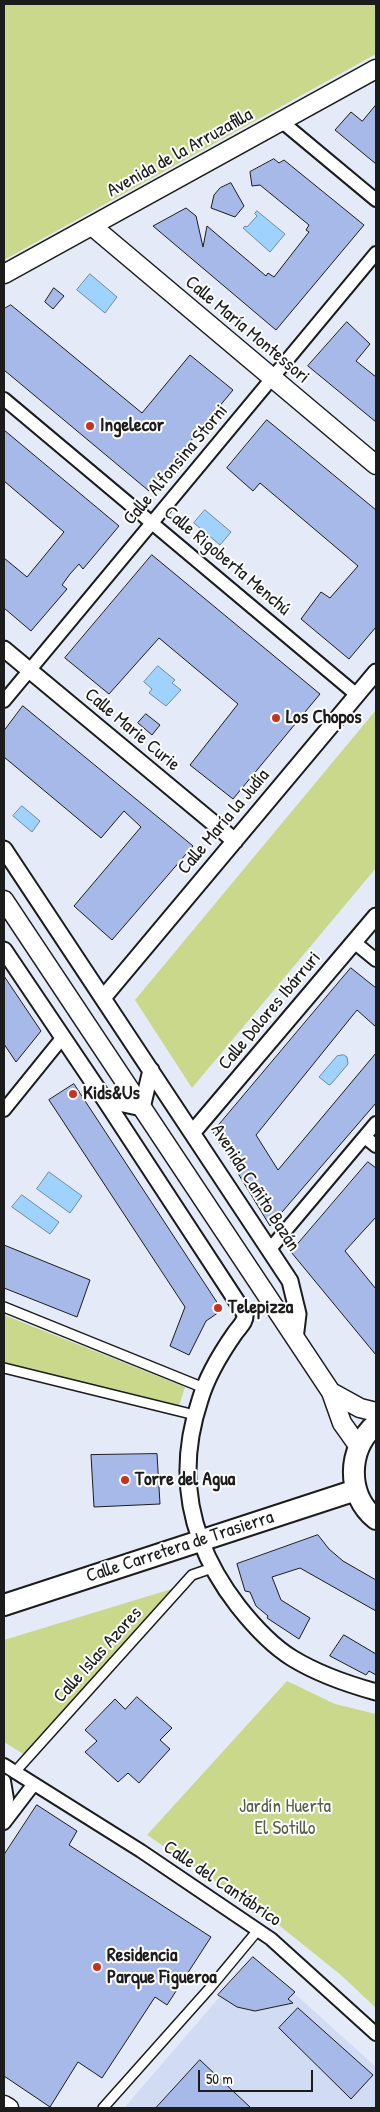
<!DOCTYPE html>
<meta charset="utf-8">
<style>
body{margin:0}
#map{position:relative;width:380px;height:2112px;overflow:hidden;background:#e4eaf8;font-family:"Patrick Hand",sans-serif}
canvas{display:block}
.frame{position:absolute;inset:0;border:5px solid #1c1c1c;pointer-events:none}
.scale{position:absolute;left:198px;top:2070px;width:115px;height:22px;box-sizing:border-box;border:2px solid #1c1c1c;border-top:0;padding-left:6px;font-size:15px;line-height:18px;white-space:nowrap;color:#1c1c1c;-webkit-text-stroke:4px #fff;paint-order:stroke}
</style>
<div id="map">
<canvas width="380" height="2112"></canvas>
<div class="frame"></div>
<div class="scale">50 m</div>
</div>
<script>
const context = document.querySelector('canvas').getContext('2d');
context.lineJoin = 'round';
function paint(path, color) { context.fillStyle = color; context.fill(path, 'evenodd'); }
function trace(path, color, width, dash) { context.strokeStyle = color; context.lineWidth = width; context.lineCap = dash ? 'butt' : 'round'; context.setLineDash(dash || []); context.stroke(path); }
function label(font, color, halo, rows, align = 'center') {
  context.font = font + ' "Patrick Hand",sans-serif'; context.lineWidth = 4; context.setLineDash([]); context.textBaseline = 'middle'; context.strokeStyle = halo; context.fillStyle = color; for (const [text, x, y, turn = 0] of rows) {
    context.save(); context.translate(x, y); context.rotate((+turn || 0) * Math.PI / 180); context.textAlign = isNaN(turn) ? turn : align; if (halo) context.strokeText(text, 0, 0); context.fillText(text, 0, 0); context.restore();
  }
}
paint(new Path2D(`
 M254,1957L376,2067V2108H124Z`), '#d1dbf3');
paint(new Path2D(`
 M4,4H376V54L4,260Z
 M376,710V868L192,1088L135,1000Z
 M4,1315L185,1387L179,1406L4,1364Z
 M175,1588L25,1755L4,1742V1640Z
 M287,1681L335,1704L376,1714V2008L342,1976L275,1922L147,1835Z`), '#cad88c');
const water = new Path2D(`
 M257,211L285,234L270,252L243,228L245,226L247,227L257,216L255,214Z
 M90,274L117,297L105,313L77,290Z
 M205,510L231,532L220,545L194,523Z
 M158,666L175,680L172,683L181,690L166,706L149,693L152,689L144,682Z
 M22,806L40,821L32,832L13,816Z
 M344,1055L347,1057L348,1064L331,1084L329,1085L319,1077L337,1056Z
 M49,1172L82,1196L70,1213L37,1189Z
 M22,1195L59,1222L50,1234L12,1207Z`);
paint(water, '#9fd3fd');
trace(water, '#6b8aa3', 1);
const building = new Path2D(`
 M376,105V164L335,130L351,112L362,121Z
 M274,159L279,163L284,160L364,225L276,330L153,226L186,208L196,216L203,247L207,226L266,276L268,273L274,277L309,232L306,230L309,225L260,185L252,186L250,172Z
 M231,183L244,206L235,217L211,208L214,195L220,188Z
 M54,288L64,296L53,309L45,302Z
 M11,305L142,413L190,355L233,390L149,491L4,370V309Z
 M347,322L370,344L356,361L376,377V422L308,366Z
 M267,420L376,510V627L349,659L301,619L321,592L330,598L358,566L260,483L253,491L227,468Z
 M4,430L119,526L83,569L79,564L70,574L62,585L67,589L31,631L4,608V558L27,577L64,532L4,481Z
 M152,555L320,694L233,799L190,765L238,704L159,638L109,694L65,658Z
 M23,706L193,846L112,940L74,906L141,827L124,811L101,838L4,757V731Z
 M146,714L160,725L152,735L138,723Z
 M351,968L376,988V1027L357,1010L256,1135L278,1170L376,1053V1103L270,1226L213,1132Z
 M4,976L41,1031L16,1062L4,1044Z
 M74,1084L222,1310L206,1321L189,1355L170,1346L185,1307L49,1100Z
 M368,1162L376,1168V1217L345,1251L376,1289V1355L291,1252Z
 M4,1245L90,1280L77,1317L4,1288Z
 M157,1454L160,1504L94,1507L91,1455Z
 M318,1535L329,1549L343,1561L376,1580V1611L300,1568L272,1577L281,1600L310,1618L299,1639L267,1618L268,1616L256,1606L250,1592L245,1591L237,1564Z
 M344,1635L376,1654V1675L369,1671L366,1675L330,1656Z
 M137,1697L172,1728L160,1740L170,1749L139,1783L128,1773L118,1782L85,1752L97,1741L85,1730L115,1699L125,1709Z
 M37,1805L77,1831L69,1845L211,1937L167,2005L155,1997L102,2078L78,2062L50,2107L4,2076V1855Z
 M253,1957L295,1992L288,1999L293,2003L255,2011L237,2007L218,1995Z
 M298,2008L373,2075L351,2099L279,2028Z
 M200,2060L251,2108H156Z`);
paint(building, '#a6b9e8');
trace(building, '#1c1c1c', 1);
const pedestrian = new Path2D(`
 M4,1307L204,1388
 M4,1368L195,1415
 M14,1773L192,1575L212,1568
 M103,2108L209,1989L258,1930`);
const minor = new Path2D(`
 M281,121L376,200
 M4,399L357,695
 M4,701L376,253
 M354,942L376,960
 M4,1110L63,1037
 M365,1137L376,1146
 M270,1249L376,1123
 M4,1765L141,1851L271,1939L376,2034
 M4,1781L7,1799L4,1817
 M4,1823L33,1785`);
const tertiary = new Path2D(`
 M4,649L235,841
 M4,849L290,1281L298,1314L295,1339
 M4,950L105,1100L245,1314C246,1322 239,1327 235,1333C221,1353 207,1376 200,1400C175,1475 190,1544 238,1606C253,1625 271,1645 292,1658C318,1674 347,1684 376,1692
 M103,998L376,672
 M105,1100L142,1108L151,1070
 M193,1132L376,916`);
const secondary = new Path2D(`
 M92,226L376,465
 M4,274L376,69
 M4,900L331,1392L342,1423L359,1447
 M331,1392L360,1408L376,1412
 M4,2105L9,2108`);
const primary = new Path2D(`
 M376,1424C347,1449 346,1495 376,1519
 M4,1605L356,1490`);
trace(pedestrian, '#1c1c1c', 12);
trace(minor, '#1c1c1c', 16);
trace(tertiary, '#1c1c1c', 19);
trace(secondary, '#1c1c1c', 21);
trace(primary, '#1c1c1c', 24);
trace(pedestrian, '#fff', 9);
trace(minor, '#fff', 12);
trace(tertiary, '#fff', 15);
trace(secondary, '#fff', 18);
trace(primary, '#fff', 20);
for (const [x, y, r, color] of [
 [90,426,5,"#c8321e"],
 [276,718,5,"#c8321e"],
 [73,1094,5,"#c8321e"],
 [218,1308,5,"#c8321e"],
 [125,1480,5,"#c8321e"],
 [97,1967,5,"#c8321e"]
]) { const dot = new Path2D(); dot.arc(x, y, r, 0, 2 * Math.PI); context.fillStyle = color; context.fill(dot); trace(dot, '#fff', 2); }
label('19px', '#1c1c1c', '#fff', [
 ["Avenida de la Arruzafilla",180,153,-29],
 ["Calle María Montessori",247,330,40],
 ["Calle Alfonsina Storni",176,465,-50],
 ["Calle Rigoberta Menchú",227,561,40],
 ["Calle Marie Curie",132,730,40],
 ["Calle María la Judía",224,822,-50],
 ["Calle Dolores Ibárruri",270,1011,-50],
 ["Avenida Cañito Bazán",255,1188,57],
 ["Calle Carretera de Trasierra",180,1547,-18],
 ["Calle Islas Azores",98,1655,-48],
 ["Calle del Cantábrico",222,1884,34]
]);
label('bold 19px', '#1c1c1c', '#fff', [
 ["Ingelecor",100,426],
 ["Los Chopos",286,718],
 ["Kids&Us",83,1094],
 ["Telepizza",228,1308],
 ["Torre del Agua",135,1480],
 ["Residencia",107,1956],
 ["Parque Figueroa",107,1978]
], 'left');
label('19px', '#595e43', '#fff', [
 ["Jardín Huerta",285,1807],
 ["El Sotillo",285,1829]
]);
</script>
